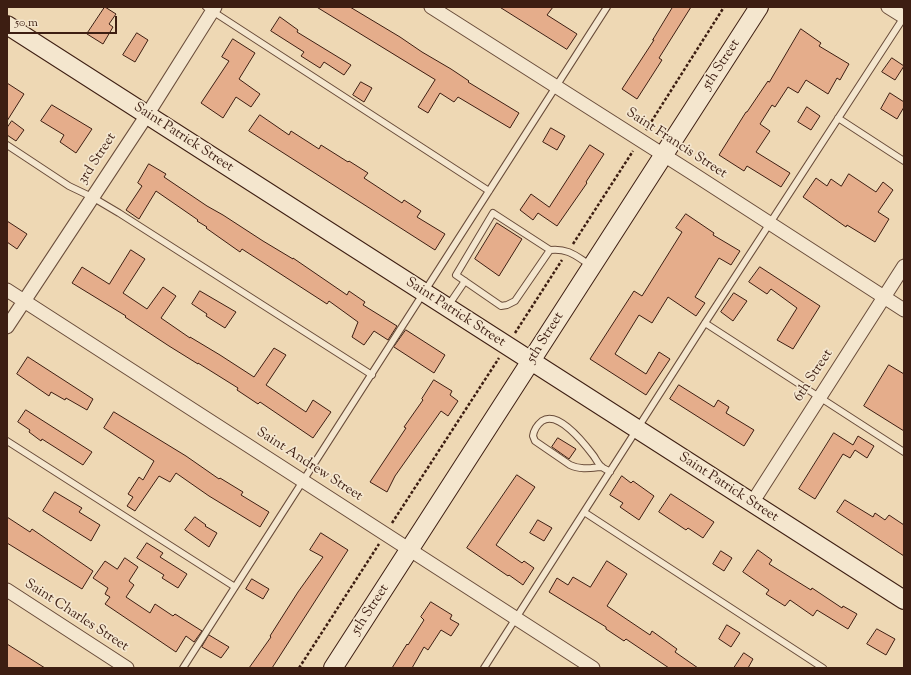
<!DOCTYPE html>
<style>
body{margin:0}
#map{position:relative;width:911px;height:675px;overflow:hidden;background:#eed8b4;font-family:"Sorts Mill Goudy",serif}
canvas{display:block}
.frame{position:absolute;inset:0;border:8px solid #3d1e12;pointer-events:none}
.scale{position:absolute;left:8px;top:16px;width:109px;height:18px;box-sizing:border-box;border:2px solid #3d1e12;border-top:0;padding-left:5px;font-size:12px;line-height:14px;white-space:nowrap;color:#3d1e12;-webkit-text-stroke:3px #f4e6ce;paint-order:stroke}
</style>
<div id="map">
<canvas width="911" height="675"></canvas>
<div class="frame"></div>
<div class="scale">50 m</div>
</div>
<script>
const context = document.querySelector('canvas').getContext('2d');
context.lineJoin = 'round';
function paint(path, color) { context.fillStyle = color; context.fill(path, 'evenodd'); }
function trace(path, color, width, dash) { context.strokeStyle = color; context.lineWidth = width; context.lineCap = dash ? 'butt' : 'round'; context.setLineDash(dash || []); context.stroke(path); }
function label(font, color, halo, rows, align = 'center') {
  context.font = font + ' "Sorts Mill Goudy",serif'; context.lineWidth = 3.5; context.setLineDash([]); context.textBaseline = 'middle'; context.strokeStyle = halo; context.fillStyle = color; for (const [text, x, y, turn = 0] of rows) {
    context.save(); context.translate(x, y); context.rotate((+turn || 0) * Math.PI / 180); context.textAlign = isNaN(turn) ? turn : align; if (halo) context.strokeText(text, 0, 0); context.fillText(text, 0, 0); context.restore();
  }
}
const building = new Path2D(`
 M105,7L116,14L109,24L113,27L103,44L87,34Z
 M317,7H350L400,37L422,52L451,69L469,81L468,82L519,113L510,128L458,97L454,102L440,93L428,113L418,107L435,80Z
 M500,7H553L547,15L577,34L567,49Z
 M673,7H691L659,58L662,60L637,99L622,89L654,40H653Z
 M280,17L298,30L297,32L351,65L344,75L324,62L320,68L301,56L304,52L271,31Z
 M801,29L821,43L819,46L849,64L840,80L837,78L828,94L806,80L798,93L788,87L775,107L772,105L760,124L770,131L756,152L790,173L781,187L747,166L744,171L719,155L746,112H747L768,81L769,82Z
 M137,33L148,40L135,62L123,55Z
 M233,39L255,53L239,79L260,94L251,107L236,97L223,118L201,103L229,61L222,57Z
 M892,58L904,66L895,80L882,72Z
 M361,82L372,88L364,102L353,95Z
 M7,83L24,94L7,121Z
 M890,93L904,102V107L897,119L881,109Z
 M52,105L92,129L76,153L60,142L64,135L41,121Z
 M807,107L820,116L811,130L798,122Z
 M260,115L289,135L291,131L319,149L321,145L348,162L349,161L368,173L364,178L402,203L404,200L421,211L417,217L445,234L435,250L249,131Z
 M12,121L24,130L16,141L7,135V128Z
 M551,128L565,136L557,150L543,142Z
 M590,145L604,154L586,182L587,183L557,226L538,213L533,220L520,210L531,194L549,207Z
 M149,164L166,174L164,177L207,206L223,215L263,241L293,259V258L347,295L349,291L365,302L363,305L397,326L388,340L374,331L364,345L352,337L358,322L329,301L327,304L242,249L240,252L206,228L207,227L197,221L198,220L156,191L139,219L126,210L142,186L138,183Z
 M849,174L876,192L883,182L893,190L878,212L889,219L875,242L847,225L846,227L803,197L816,178L827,186L831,179L841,186Z
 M686,214L714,233L713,235L740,251L731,265L719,258L695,297L705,303L696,316L668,297L652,323L639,315L615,354L646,374L659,352L670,359L646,395L590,359L634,291L642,296L682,232L676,228Z
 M7,221L27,234L17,249L7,242Z
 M497,223L522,239L499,276L475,259Z
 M131,250L145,259L123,293L147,309L163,287L176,296L161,318L190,338V337L220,355L254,377L274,348L286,355L266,385L306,412L313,400L331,412L313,438L260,402L258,404L237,390L238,388L198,363V364L169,346L125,317L126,316L72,283L82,267L109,284Z
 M760,267L820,306L793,349L777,340L797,308L771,289L767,294L749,282Z
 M200,291L236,312L225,328L206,316L207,314L192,304Z
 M734,293L747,301L733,321L721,312Z
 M406,330L445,355L434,373L394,347Z
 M28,357L93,399L87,410L66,398L65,400L51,392L49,396L17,374Z
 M889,365L904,374V431L864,406Z
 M434,380L452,391L450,395L458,401L448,416L441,411L395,476L387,492L370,482L406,428L404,427L423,400L422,399Z
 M679,385L714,407L718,400L729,407L726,413L754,430L744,446L670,399Z
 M26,410L92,452L83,465L42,439L41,441L29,432L30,430L18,422Z
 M114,412L186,456L219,479L220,478L243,492L241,495L269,512L260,527L209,496L176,473L170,482L159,476L135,511L127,506L133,497L128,494L139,477L143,480L154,461L104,428Z
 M834,433L853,445L858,436L874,446L867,458L855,450L850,458L843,454L815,499L799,489Z
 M558,438L576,449L569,459L552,447Z
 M517,475L535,487L496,545L522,563L524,561L534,568L523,585L509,575L508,576L467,548Z
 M622,476L631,483L633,481L654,496L639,520L620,507L623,503L610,495Z
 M55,492L82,508L79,512L100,525L91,541L43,511Z
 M671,494L714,522L703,538L688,528L686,530L659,512Z
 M845,500L873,517L875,513L885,520L889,515L904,525V556L837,512Z
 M7,517L30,532L32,529L93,571L82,589L7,543Z
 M195,517L206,525L205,526L217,533L209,547L185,530Z
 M538,520L552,528L544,541L530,533Z
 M321,533L348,550L272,668H249L271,637L270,636L298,592L323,557L310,550Z
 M147,543L163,553L160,557L187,574L178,588L162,578L164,575L137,558Z
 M758,550L772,560L769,564L811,590L812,588L842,608L843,606L857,614L848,629L817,610L813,616L790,600L785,606L766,594L769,590L743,572Z
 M721,551L732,558L724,571L713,564Z
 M125,558L138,567L129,581L134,585L126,597L150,613L155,604L173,616L175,614L202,631L194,642L186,636L176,652L105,604L110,597L105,594L108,588L93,578L105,561L117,569Z
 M607,561L627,574L607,606L650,635L652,631L677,649L675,652L698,668H669L626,639L624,641L606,629V627L549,592L557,578L568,585L573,577L590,587Z
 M252,579L269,589L263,599L246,589Z
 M431,602L452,615L450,619L459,624L451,636L441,630L428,650L424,647L412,668H392L407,644L408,645L424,620L421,617Z
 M727,625L740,633L731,647L719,639Z
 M877,629L895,639L886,655L867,644Z
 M209,635L229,647L221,658L202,647Z
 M7,644L45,668H7Z
 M744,653L753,659L748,668H734Z`);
paint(building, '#e5ad8b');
trace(building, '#3d1e12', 1);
const service = new Path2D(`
 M206,7L489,191
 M838,118L904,161
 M7,145L69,186L92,197L119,213L372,375
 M550,250L515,301L507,305L501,306L456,275L493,213L550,250C568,248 576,256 590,265
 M448,306L465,281
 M705,323L904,452
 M7,441L235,587
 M601,467C591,468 580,470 570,465L535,441L533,436C534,429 537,425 542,421C558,410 584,443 593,455C596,459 598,464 602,467C604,469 608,470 610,472
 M584,512L823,668
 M183,668L607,7
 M484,668L705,323L904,17`);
const minor = new Path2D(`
 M431,7L692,173L904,310
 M888,7L904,17
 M7,290L593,668
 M7,327L147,115L215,7
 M752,503L904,266
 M7,590L127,668`);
const secondary = new Path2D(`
 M7,25L904,600
 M333,668L759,7`);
trace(service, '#694c3a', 8);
trace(minor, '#694c3a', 15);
trace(secondary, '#3d1e12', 20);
trace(new Path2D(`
 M646,130L724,7
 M573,244L633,151
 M515,333L562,260
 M392,523L499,358
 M299,668L379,544`), '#3d1e12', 2.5, [3, 2]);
trace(service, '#f4e6ce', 6);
trace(minor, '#f4e6ce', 13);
trace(secondary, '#f4e6ce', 18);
label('14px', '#3d1e12', '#f4e6ce', [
 ["5th Street",722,65,-57],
 ["Saint Patrick Street",183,138,33],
 ["Saint Francis Street",676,144,33],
 ["3rd Street",98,159,-57],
 ["Saint Patrick Street",455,313,33],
 ["5th Street",546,338,-58],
 ["6th Street",814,376,-57],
 ["Saint Andrew Street",309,465,33],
 ["Saint Patrick Street",728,488,33],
 ["5th Street",371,610,-57],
 ["Saint Charles Street",76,616,33]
]);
</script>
